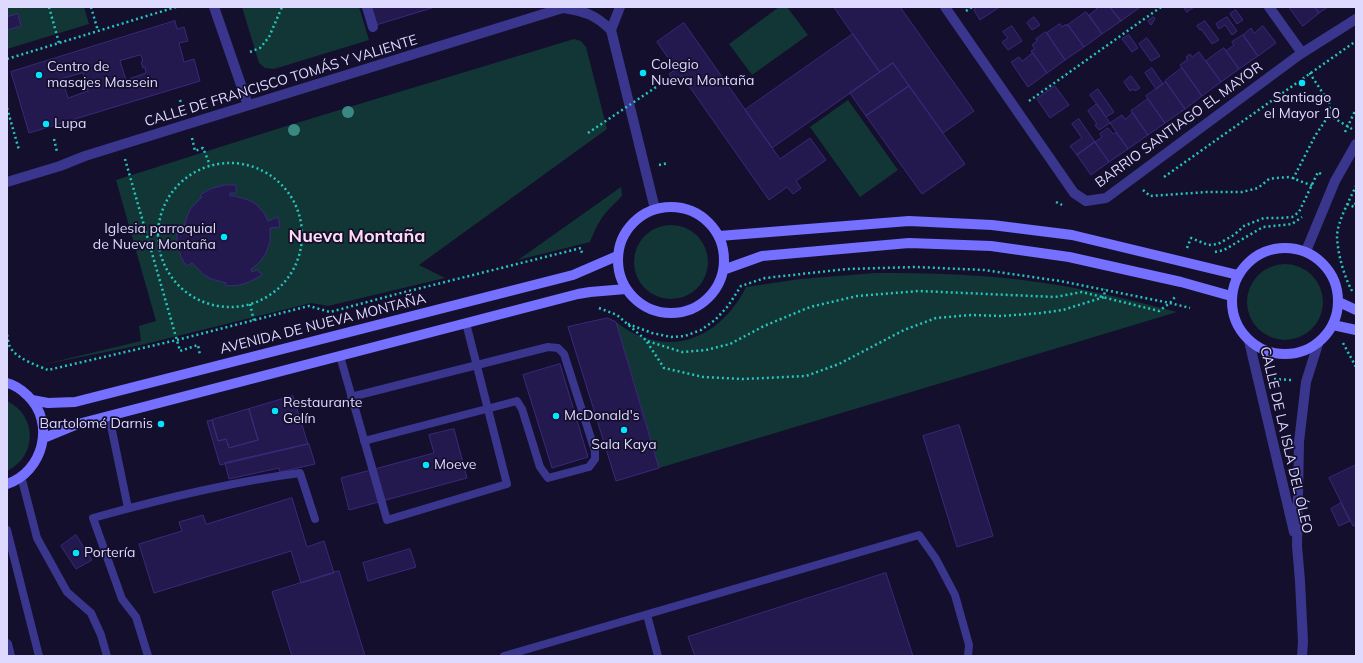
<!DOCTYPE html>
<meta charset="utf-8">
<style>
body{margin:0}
#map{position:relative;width:1363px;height:663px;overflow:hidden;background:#140f2c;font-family:Mulish,sans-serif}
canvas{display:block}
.frame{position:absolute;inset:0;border:8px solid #ded9ff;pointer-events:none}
</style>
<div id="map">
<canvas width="1363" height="663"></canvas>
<div class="frame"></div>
</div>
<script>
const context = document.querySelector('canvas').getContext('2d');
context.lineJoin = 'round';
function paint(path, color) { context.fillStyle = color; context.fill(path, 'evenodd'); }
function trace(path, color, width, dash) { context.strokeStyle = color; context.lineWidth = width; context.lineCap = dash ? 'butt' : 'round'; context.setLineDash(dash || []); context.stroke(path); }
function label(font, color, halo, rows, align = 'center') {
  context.font = font + ' Mulish,sans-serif'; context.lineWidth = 3.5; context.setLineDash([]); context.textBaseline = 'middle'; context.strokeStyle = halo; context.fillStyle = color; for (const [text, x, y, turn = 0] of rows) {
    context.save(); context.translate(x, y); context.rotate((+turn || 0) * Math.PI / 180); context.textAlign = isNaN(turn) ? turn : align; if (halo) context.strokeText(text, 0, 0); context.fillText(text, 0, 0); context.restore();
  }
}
paint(new Path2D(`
 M7,7H84L89,24L7,49Z
 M242,7H359L369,40L274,69L265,68L259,63Z
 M779,7H787L808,35L752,75L729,44Z
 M574,39L581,41L586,47L607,129L419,265L445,278L328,306L311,303L141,345L41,365L141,341L139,326L156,321L116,180L280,128Z
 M848,100L898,170L860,197L810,127Z
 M621,187L622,196C618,200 614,204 610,208C601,217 595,229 590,242L518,260Z
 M634 262a37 37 0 1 1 74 0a37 37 0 1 1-74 0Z
 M1247 302a38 38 0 1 1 76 0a38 38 0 1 1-76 0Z
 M875,273C930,273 983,274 1037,282C1084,288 1130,300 1177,312L659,468L616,322C624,328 633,334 643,337C687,354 727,326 746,287L800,279Z
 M7,401C37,415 38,456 7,471Z`), '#113635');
const building = new Path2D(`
 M370,7H435L376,25Z
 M834,7H900L974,111L943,133L893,63L880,72Z
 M978,7H998V8L980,20L974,10Z
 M1095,7H1110L1121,21L1102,34L1089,15L1097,9Z
 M1110,7H1139V8L1121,21Z
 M1184,7H1194L1187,12Z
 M1289,7H1315L1319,13L1303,26Z
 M1315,7H1328L1319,13Z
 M1236,10L1243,20L1237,24L1230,14Z
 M1086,12L1102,34L1084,47L1068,25Z
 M18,14L21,26L7,30V17Z
 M1034,17L1040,25L1032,30L1027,23Z
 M1154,17L1155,19L1151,25L1148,21Z
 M1227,17L1237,31L1232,35L1225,25L1219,29L1216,24Z
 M175,21L177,29L184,27L188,41L179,43L184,62L194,59L200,81L29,133L11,72ZM141,55L143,61L141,62L143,68L145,67L146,73L126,80L120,61ZM83,73L84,79L83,80L84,86L86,85L88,91L68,98L62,79Z
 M1205,21L1219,40L1212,44L1201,29L1200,30L1197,26Z
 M684,23L780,159L810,138L826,160L796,181L801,188L793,194L787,187L769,200L682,76L674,81L669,74L676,69L657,42Z
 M1060,24L1062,27L1066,24V26L1068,25L1084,47L1065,60L1047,33Z
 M1012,26L1022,41L1008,50L1002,42L1008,38L1003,32Z
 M1263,26L1276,43L1258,56L1243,35L1251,28L1254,33Z
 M1046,32L1065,60L1047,73L1031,51L1035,49L1032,45L1037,41L1036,39Z
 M853,34L880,72L772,148L745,110Z
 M1129,35L1138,48L1132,52L1122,39Z
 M1243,35L1258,56L1239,69L1226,51L1234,45L1232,42Z
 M1147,38L1160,56L1151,61L1139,44Z
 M1224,48L1239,69L1221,82L1206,61Z
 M1199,52L1221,82L1202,96L1180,65L1188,59L1186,57L1190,54L1192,57Z
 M1033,53L1047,73L1028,87L1011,62L1019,57L1022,61Z
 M893,63L909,86L866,116L850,93Z
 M1152,68L1163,84L1156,89L1145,73Z
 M1182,68L1202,96L1185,109L1165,81Z
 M1131,76L1140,88L1135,91L1133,89L1130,91L1124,82Z
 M1166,82L1185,109L1165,123L1146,96Z
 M909,86L965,164L922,194L866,116Z
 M1055,86L1069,105L1050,118L1037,99Z
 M1098,89L1114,112L1106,117L1090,95Z
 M1148,99L1165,123L1148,135L1131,111Z
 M1097,104L1110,123L1099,130L1095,125L1097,124L1088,111Z
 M1133,113L1148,135L1128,149L1110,123L1122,115L1125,119Z
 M1079,119L1095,142L1077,155L1070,146L1082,138L1072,124Z
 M1108,128L1113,134L1116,132L1128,149L1109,162L1095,142L1102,137L1100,134Z
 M1095,142L1109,162L1091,175L1077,155Z
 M225,185H236V193H230V196H235L248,200L256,204L264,213L268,221L278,217L280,227L270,228V242L265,255L258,264L251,269L252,272L257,270L262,275L249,282L240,285L226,286V283L211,279L203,274L192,263L186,266L181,257L177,242V230H183L188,214L191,208L202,197L200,195L210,189Z
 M608,318L616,322L659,468L616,481L568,327Z
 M560,364L588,457L552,468L523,375Z
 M293,396L308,444L220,465L207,421L212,420L218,441L226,439L229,448L258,440L249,409Z
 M249,409L258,440L229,448L226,439L218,441L212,420Z
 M959,425L993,536L957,547L923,436Z
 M454,429L467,478L349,510L341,478L434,453L429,435Z
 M309,444L315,464L280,472L279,468L229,479L225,463Z
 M1356,465V525L1353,526L1329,478Z
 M292,498L307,547L324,541L334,573L301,583L291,551L154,593L139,544L182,531L179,522L203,515L206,524Z
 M1341,503L1350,521L1339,526L1331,509Z
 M76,535L92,560L76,569L61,546Z
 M410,549L416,567L368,581L363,563Z
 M339,571L365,656H292L272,592Z
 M886,573L913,656H695L688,637Z`);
paint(building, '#24194e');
trace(building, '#3b297c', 1);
trace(new Path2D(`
 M49,7L59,43
 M91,7L98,31
 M966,11L972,7
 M250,52L260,48L269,37L282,7
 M7,59L176,7
 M180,100L183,109
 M1029,101L1161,7
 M7,108L19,150
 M1329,115L1352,129
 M1345,132L1356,109
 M192,138L195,151L203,148L210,165
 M54,139L57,152
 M125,159L180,351L198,345L200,355
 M158 235a72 72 0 1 1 144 0a72 72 0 1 1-144 0Z
 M659,165L668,163
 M1164,177L1356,41
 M1293,179L1315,136L1329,115L1330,104L1309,72
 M1143,190L1150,196L1207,192H1242L1258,188L1269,179L1276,178L1290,177L1313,186
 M1056,202L1062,205
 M1347,204L1354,207L1356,202
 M1187,248L1191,238L1208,245L1218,244L1234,235L1244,226L1264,218H1281L1292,217L1299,212L1318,172L1321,174
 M1215,252L1224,250L1263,227L1292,224L1302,217
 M1352,291C1344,276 1338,255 1337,237C1337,222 1350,199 1356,186
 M250,304L254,321
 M599,308L617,315L647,341L682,352L706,350L730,344L764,326L810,307L857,296L919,291L1055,297L1082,292L1159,311L1170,303L1175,297
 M628,324L652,333L671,337L685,336L701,330L715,320L728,306L741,286L765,278L847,269L916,267L984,270L1060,281L1170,303L1190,308
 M7,335C8,338 8,344 10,347C17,359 36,365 48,370L177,340L309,306L330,312L397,294L581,248L582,254
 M647,342L664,368L703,377L744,379L806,376L839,364L904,330L936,318L971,315L1001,316L1041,313L1063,310L1104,297L1105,289
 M1343,343L1356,367
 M1274,379L1291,380`), '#26c6be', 2.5, [2, 3]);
trace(new Path2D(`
 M340,356L387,520L507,484L466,323
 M351,397L548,347L558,348L564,354L595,451V459L589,467L548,478L540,467L522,409L517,401L364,441
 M109,416L128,508
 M21,476L37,538L67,592L91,613L101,635L107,656
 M7,530L39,656
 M647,615L658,656
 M148,656L136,617L122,599L93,518C161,499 229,482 300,473L315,519
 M504,656L919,535L936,559L955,595L969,645L968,656`), '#3a368e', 8);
trace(new Path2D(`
 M367,7L373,27`), '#3a368e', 10);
trace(new Path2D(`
 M214,7L248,105
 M945,7L1074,193L1086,201L1106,198L1299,55L1356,19
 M1269,7L1302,53
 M564,8C586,12 594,14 611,30L655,209
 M611,30L620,7
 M7,182L60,166L85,156L188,124L566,7
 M1306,251L1335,181L1356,144
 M1249,341L1294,532
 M7,644L10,656
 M1302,656L1303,642L1300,581L1297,546L1299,442L1306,382L1318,344`), '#3a368e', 10);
trace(new Path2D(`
 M618 260a53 53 0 1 1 106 0a53 53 0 1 1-106 0Z
 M719,236L909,221L992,225L1072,235L1238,275
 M1232 301a53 53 0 1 1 106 0a53 53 0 1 1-106 0Z
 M723,270L762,256L909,243L991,246L1069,257L1181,282L1231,296
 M1339,302L1356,310
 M1333,325L1356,330
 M7,383C15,385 22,390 28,396C56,423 43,472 7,484
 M32,400L48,403L75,402L573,275L617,256
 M44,438L78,424L578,294L590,292L626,289`), '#7570ff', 10);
trace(new Path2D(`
 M588,133L671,77`), '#26c6be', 2.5, [2, 3]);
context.fillStyle = '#3b8781';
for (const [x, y] of [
 [348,112],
 [294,130]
]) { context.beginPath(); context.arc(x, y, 6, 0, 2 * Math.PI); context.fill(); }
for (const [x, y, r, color] of [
 [643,73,4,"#05e4ff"],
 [39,75,4,"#05e4ff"],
 [1302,83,4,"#05e4ff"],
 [46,124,4,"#05e4ff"],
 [224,237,4,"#05e4ff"],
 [275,411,4,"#05e4ff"],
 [556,416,4,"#05e4ff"],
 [161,424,4,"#05e4ff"],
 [624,430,4,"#05e4ff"],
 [426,465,4,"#05e4ff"],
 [76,553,4,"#05e4ff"]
]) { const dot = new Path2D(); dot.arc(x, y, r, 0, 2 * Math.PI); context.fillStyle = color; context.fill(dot); trace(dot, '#140f2c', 1.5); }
label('14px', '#ded9ff', '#140f2c', [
 ["Colegio",651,65],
 ["Nueva Montaña",651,81],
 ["Centro de",47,67],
 ["masajes Massein",47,83],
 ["Santiago",1302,98,"center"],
 ["el Mayor 10",1302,114,"center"],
 ["Lupa",54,124],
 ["Iglesia parroquial",216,229,"right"],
 ["de Nueva Montaña",216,245,"right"],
 ["Restaurante",283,403],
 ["Gelín",283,419],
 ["McDonald's",564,416],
 ["Bartolomé Darnis",153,424,"right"],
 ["Sala Kaya",624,445,"center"],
 ["Moeve",434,465],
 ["Portería",84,553]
], 'left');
label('14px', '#ded9ff', '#140f2c', [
 ["CALLE DE FRANCISCO TOMÁS Y VALIENTE",281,81,-17],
 ["BARRIO SANTIAGO EL MAYOR",1179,125,-36],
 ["AVENIDA DE NUEVA MONTAÑA",323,324,-14],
 ["CALLE DE LA ISLA DEL ÓLEO",1286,440,77]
]);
label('bold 18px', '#ffdbf2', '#140f2c', [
 ["Nueva Montaña",357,237]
]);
</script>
